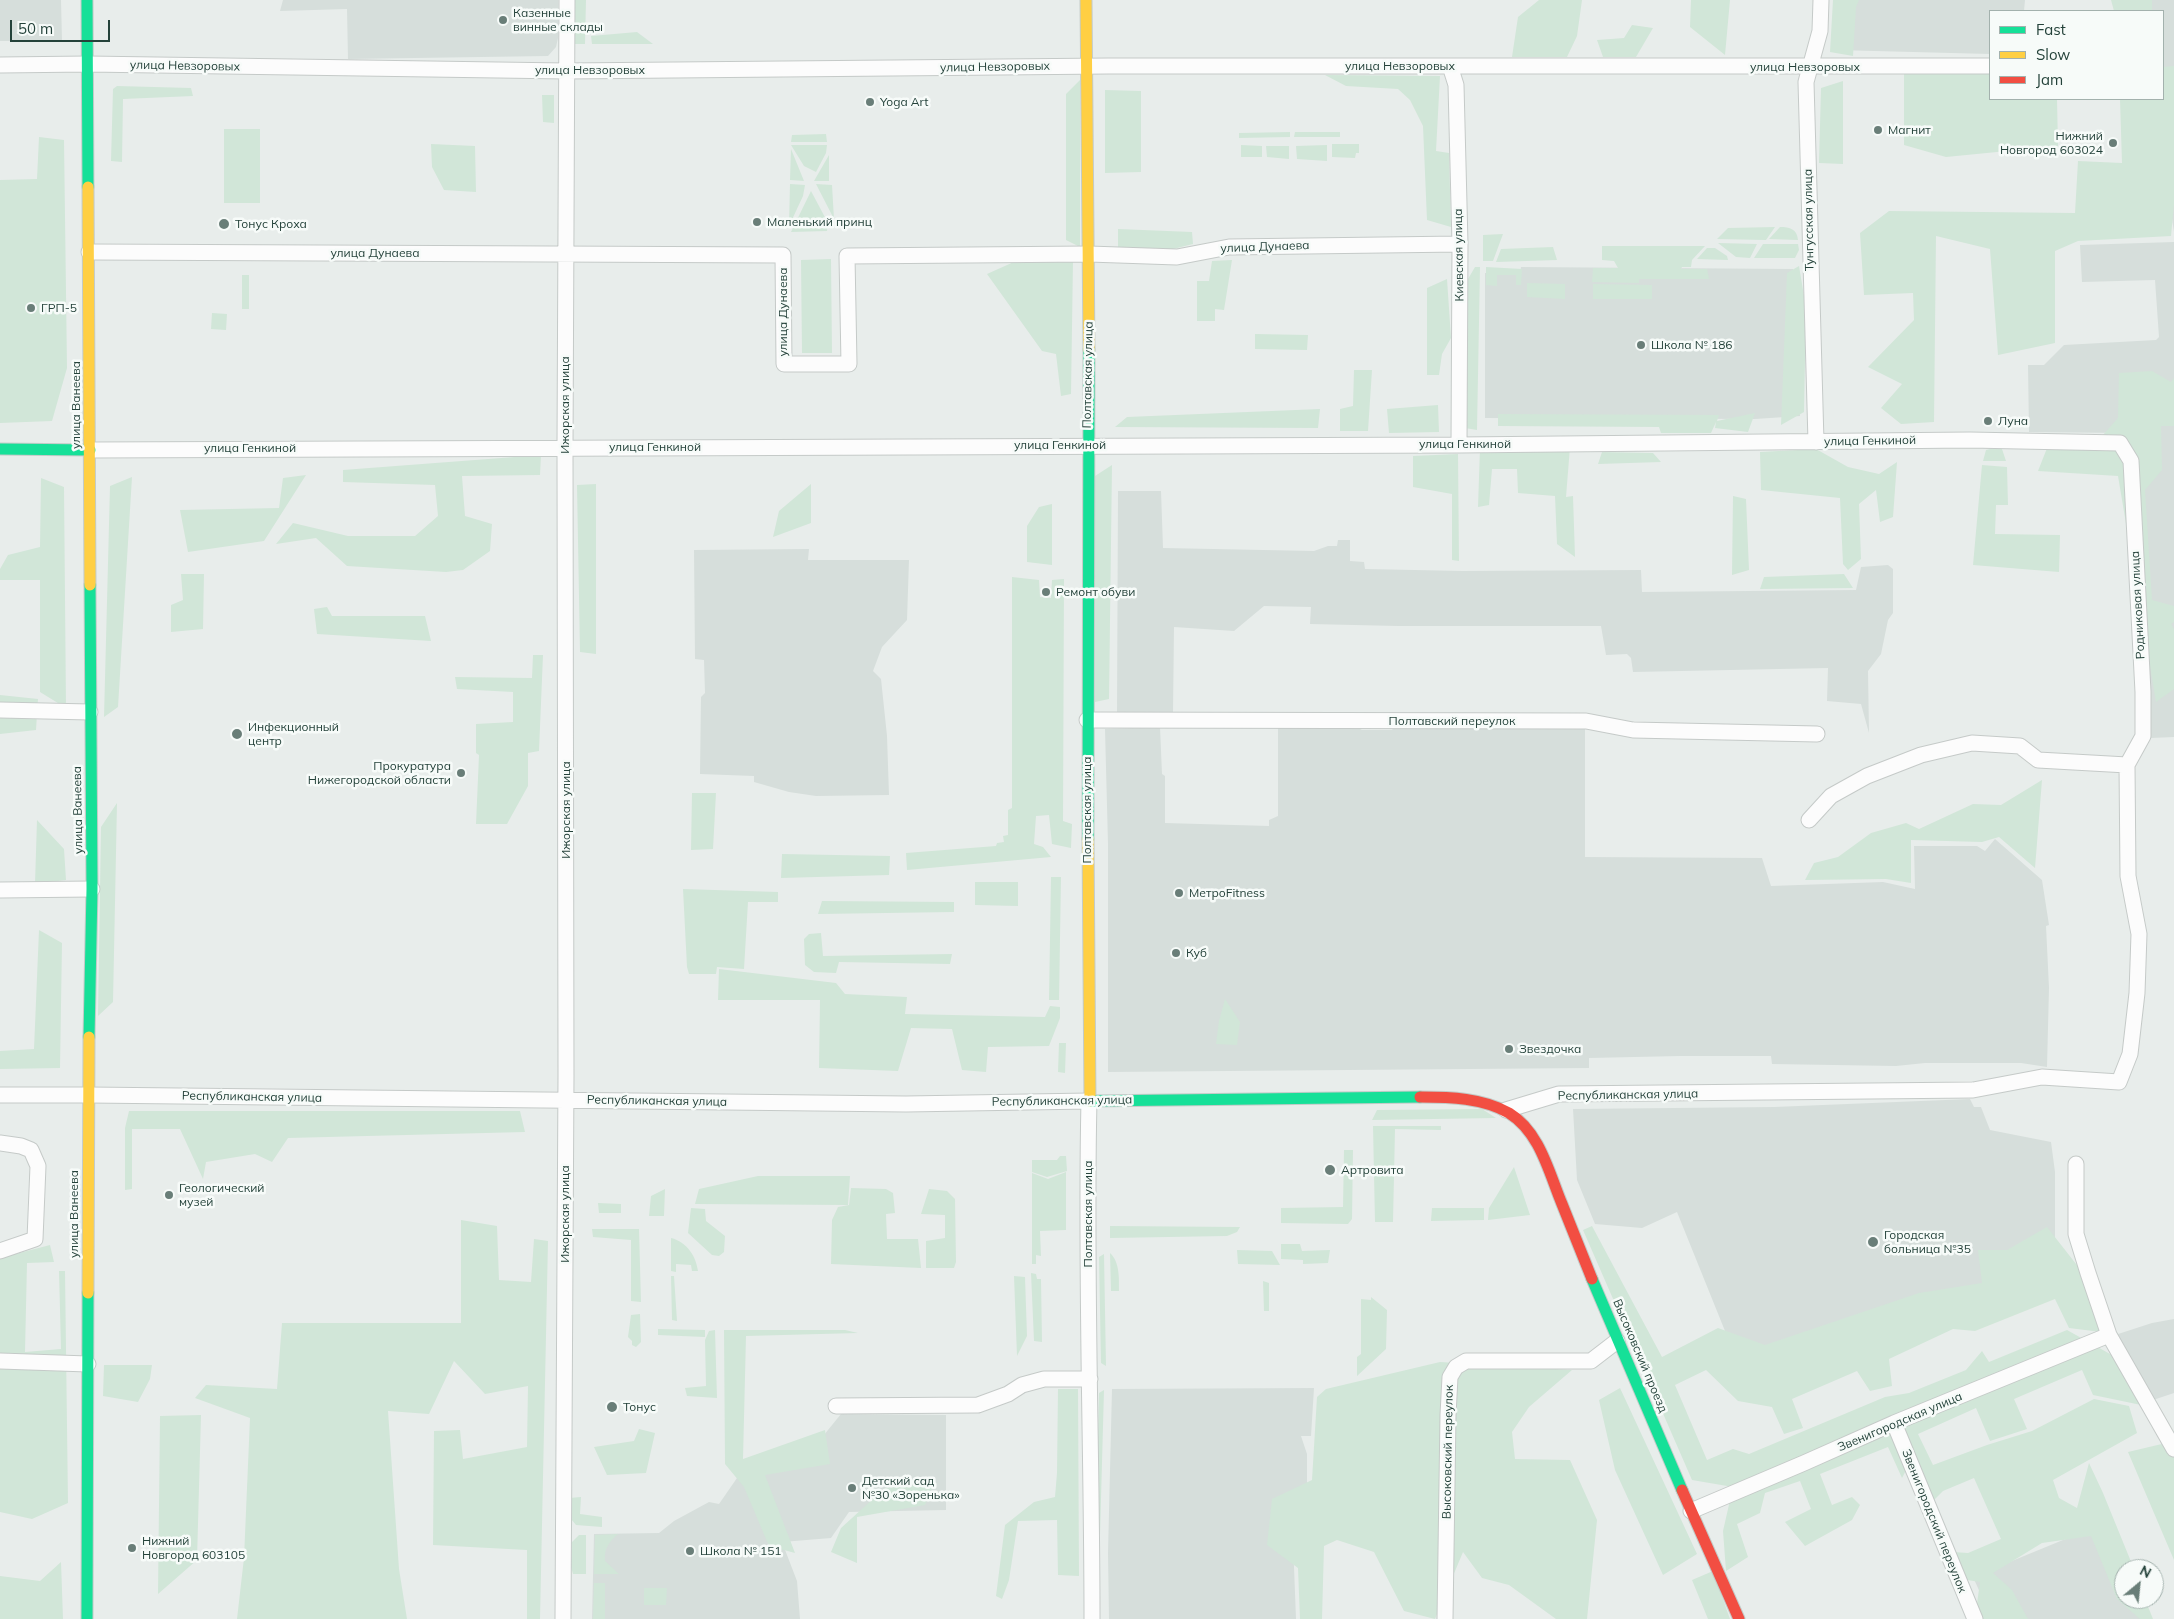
<!DOCTYPE html>
<meta charset="utf-8">
<style>
body{margin:0}
#map{position:relative;width:2174px;height:1619px;overflow:hidden;background:#e8edeb;font-family:Mulish,sans-serif}
canvas{display:block}
.legend{position:absolute;left:1989px;top:10px;width:175px;height:90px;box-sizing:border-box;background:#f7fbf9;border:1px solid #a3b1ad;margin:0;padding:6px 9px;list-style:none;font-size:15px;color:#24423a}
.legend li{display:flex;align-items:center;gap:10px;height:25px}
.legend b{width:25px;border:1px solid #a3b1ad}
.north{position:absolute;left:2114px;top:1559px;width:50px;height:50px;box-sizing:border-box;background:#f7fbf9;border:1px solid #a3b1ad;border-radius:50%;rotate:28deg;font-size:14px;font-weight:700;line-height:20px;text-align:center;color:#24423a}
.north::after{content:'';display:block;margin:auto;width:18px;height:22px;background:#697e78;clip-path:polygon(50% 0,100% 100%,50% 72%,0 100%)}
.scale{position:absolute;left:10px;top:20px;width:100px;height:22px;box-sizing:border-box;border:2px solid #24423a;border-top:0;padding-left:6px;font-size:15px;line-height:18px;white-space:nowrap;color:#24423a;-webkit-text-stroke:4px #f7fbf9;paint-order:stroke}
</style>
<div id="map">
<canvas width="2174" height="1619"></canvas>
<ul class="legend">
<li><b style="height:6px;background:#16e098"></b>Fast</li>
<li><b style="height:6px;background:#ffcf43"></b>Slow</li>
<li><b style="height:6px;background:#f24e42"></b>Jam</li>
</ul>
<div class="north">N</div>
<div class="scale">50 m</div>
</div>
<script>
const context = document.querySelector('canvas').getContext('2d');
context.lineJoin = 'round';
function paint(path, color) { context.fillStyle = color; context.fill(path, 'evenodd'); }
function trace(path, color, width, dash) { context.strokeStyle = color; context.lineWidth = width; context.lineCap = dash ? 'butt' : 'round'; context.setLineDash(dash || []); context.stroke(path); }
function label(font, color, halo, rows, align = 'center') {
  context.font = font + ' Mulish,sans-serif'; context.lineWidth = 5; context.setLineDash([]); context.textBaseline = 'middle'; context.strokeStyle = halo; context.fillStyle = color; for (const [text, x, y, turn = 0] of rows) {
    context.save(); context.translate(x, y); context.rotate((+turn || 0) * Math.PI / 180); context.textAlign = isNaN(turn) ? turn : align; if (halo) context.strokeText(text, 0, 0); context.fillText(text, 0, 0); context.restore();
  }
}
paint(new Path2D(`
 M0,0H61L62,41H0Z
 M283,0H558V38L556,47L548,56L348,59L347,9L280,11Z
 M1838,0H2025L2024,11H1990V54L1836,50Z
 M2152,0H2174V232L2154,99H2163V11H2152Z
 M2174,242V737L2151,738L2139,456L2123,433L2029,432L2028,365H2044L2064,345L2156,340L2159,337L2155,280L2082,282L2080,245Z
 M1521,267L1793,269L1800,416L1755,419L1485,418V273L1520,274Z
 M1118,491H1161L1163,548L1314,551L1328,546H1337L1338,540H1350V561L1364,562L1365,569L1463,571L1641,570L1642,592L1856,590L1861,567L1888,565L1893,569V613L1888,620L1881,654L1868,671L1869,733L1861,704L1827,701L1828,668L1633,672L1631,658L1627,654L1606,655L1601,626H1398L1310,624L1311,607L1264,606L1234,631L1174,627L1173,712L1117,713Z
 M809,549L808,560H909L907,620L882,647L873,671L881,679L887,736L889,795L816,796L789,792L754,782V776L700,774L701,697L705,693L704,660L695,659L694,550Z
 M1278,725L1358,728L1362,730H1392L1394,727L1585,729V857L1762,858L1771,886L1883,882L1915,889L1914,846H1977L1985,851L1995,839L2042,880L2049,925L2046,926L2049,988L2047,1067L2021,1063H1925L1896,1066L1772,1064L1771,1056H1680L1589,1058V1068L1108,1072V844L1105,729L1160,727L1162,774L1165,776V823L1269,826V820L1278,816Z
 M1970,1099L1974,1107H1981L1990,1130L2051,1142L2055,1172V1246L2051,1264L1746,1383L1677,1212L1642,1228L1595,1224L1577,1180L1573,1109L1774,1107Z
 M2174,1319V1393L2150,1401L2115,1335L2152,1323Z
 M1314,1388L1311,1436H1301L1307,1454V1540L1293,1541L1296,1619H1109L1108,1553L1112,1389Z
 M841,1414L946,1415V1510L849,1512L831,1538L782,1542L797,1581L800,1619H592L594,1534L659,1533L674,1521L709,1502L719,1504L737,1478L750,1467L815,1446Z
 M2097,1526L2124,1599L2141,1619H1992L1973,1577Z`), '#d6dedb');
paint(new Path2D(`
 M574,0H586L585,44H574Z
 M1539,0H1582L1577,36L1567,57H1512L1518,17Z
 M1691,0H1730L1725,55L1690,27Z
 M1833,0H1859L1856,7L1853,56L1830,52Z
 M2111,0H2152V11H2114Z
 M1632,25L1653,28L1636,57H1603L1597,40L1624,38Z
 M637,32L653,44H592L591,36Z
 M2174,66V204L2171,236L2078,241L2055,251V343L1998,355L1990,249L1936,236L1934,422L1901,424L1881,408L1902,384L1868,367L1914,320L1913,293L1864,295L1860,233L1889,211L2075,213L2078,161L2122,163L2120,99H2163V67Z
 M1904,71L1990,72V99H2057L2058,146L1946,157L1904,145Z
 M1325,75L1440,76L1436,151L1449,153L1451,227L1427,220L1423,126L1410,100L1398,89L1346,86Z
 M1080,80V247L1066,240V94Z
 M1843,81V164L1819,163L1821,88Z
 M117,86L191,88L193,96L123,99L122,162L111,161L113,89Z
 M1105,90L1141,91V172L1105,173Z
 M542,95H554V123L543,122Z
 M224,129H260V203H224Z
 M1290,132V137L1239,138V133Z
 M1295,132H1340V137H1294Z
 M826,134L827,142H791L792,135Z
 M39,137L64,140L67,368L52,421L0,423V180L37,179Z
 M431,144L475,146L476,192L444,190L432,167Z
 M1332,144H1359V153H1356L1355,158L1332,157Z
 M791,145H827L826,153L816,172L804,166Z
 M1241,145L1262,146V157H1241Z
 M1327,145V161L1297,159L1296,146Z
 M1266,146H1289V159L1267,157Z
 M791,149L804,181L790,180Z
 M829,155V181H814Z
 M790,184L805,185L803,196L789,226Z
 M816,184L832,185L834,219Z
 M811,191L828,223L827,231L791,232Z
 M1775,227L1766,240L1717,239L1728,228Z
 M1780,227C1790,227 1797,229 1798,240L1769,239Z
 M1118,229L1192,232L1193,244L1165,251L1118,247Z
 M1503,234L1493,261H1483V235Z
 M1718,243L1757,244L1750,258L1736,257Z
 M1763,244H1798L1799,250L1795,258H1754Z
 M1602,246H1705L1692,260L1691,267H1682L1681,269H1707L1709,279H1639V283L1592,282L1593,268H1618L1614,261L1602,260Z
 M1553,247L1557,260L1496,262L1501,249Z
 M1707,248H1715L1727,256L1728,260L1697,259Z
 M831,259L832,353H802L801,260Z
 M1073,260L1071,394L1061,396L1056,354L1042,351L987,274L1016,261Z
 M1232,260L1224,310L1215,309V321H1197V281H1209L1212,261Z
 M1799,266L1806,308L1804,412L1781,425L1787,273Z
 M1475,267H1480L1477,430L1465,428L1468,279Z
 M1486,267L1522,269L1521,285H1516V275H1497V286L1486,285Z
 M242,275H249V309H242Z
 M1447,279L1451,338L1442,354L1439,375H1427V288Z
 M1527,283L1565,284V299L1527,297Z
 M1593,284L1652,285V299H1593Z
 M212,313L227,314L226,330L211,329Z
 M1255,334L1308,335L1307,350L1255,349Z
 M1354,370H1372L1368,431H1340V409L1353,406Z
 M2152,371L2171,382L2174,378V426H2161L2162,470L2145,490L2152,600L2174,606V622L2171,624L2174,629V689L2156,702L2118,476L2038,471L2051,438L2102,436L2118,418L2119,373Z
 M1438,405L1439,432L1389,433L1387,409Z
 M1320,409L1318,428L1115,427L1127,417Z
 M1755,413L1748,432L1715,428L1716,422L1711,433H1661L1659,427L1498,426V414L1719,415L1717,421Z
 M1570,447L1566,497L1573,496L1575,557L1557,544L1555,496L1518,493L1517,469H1492L1489,505L1478,507L1480,448Z
 M1994,448L2002,449L2006,461H1983L1986,450Z
 M1816,449L1848,467L1879,474L1897,462L1893,517L1880,522L1876,490L1859,504L1861,559L1848,570L1843,564L1840,498L1761,490L1760,452Z
 M1602,452L1653,453L1661,462L1598,464Z
 M1458,454L1459,561L1452,560V494L1413,487V456Z
 M541,455L540,475L462,476L465,516L492,524L490,551L463,570L446,572L347,566L316,538L276,544L293,523L348,536H415L438,516L435,485L343,482V470Z
 M1112,465L1109,699L1095,702V476Z
 M1982,465L2007,467L2008,505H1996L1995,534L2060,535L2059,572L1973,565Z
 M306,475L264,541L188,552L180,510L279,508L283,478Z
 M132,477L118,707L104,717L110,486Z
 M41,478L64,487L66,708L40,692V580H0V569L8,555L40,547Z
 M596,484V654L580,652L577,485Z
 M811,484V523L773,537L779,511Z
 M1733,496L1746,499L1749,570L1732,575Z
 M1052,504V565L1027,562V526L1039,507Z
 M181,574H204L203,629L171,632V605L183,600Z
 M1844,574L1853,588L1760,589L1764,577Z
 M1012,577L1039,580L1040,597L1051,598L1052,580L1064,579L1063,821L1072,824L1071,848L1052,844L1049,815L1036,816L1034,844L1043,847L1051,857L907,870L906,853L996,846L997,843L1004,842L1003,836L1008,835V810L1012,808Z
 M327,607L332,616H425L431,641L317,634L314,609Z
 M533,655H543L539,751L528,753V786L507,824H476L479,755L476,753V724L513,722V692L457,689L455,677L532,678Z
 M0,695L38,699L36,730L0,734Z
 M2042,780L2035,868L1999,837L1982,842L1911,840V883L1886,879L1805,880L1814,863L1838,857L1871,833L1906,823L1919,829L1973,804L2001,805Z
 M692,793H716L713,849L691,850Z
 M117,803L113,1002L98,1016L101,827Z
 M37,820L64,849L66,880L35,884Z
 M782,854L890,856L889,875L781,878Z
 M1051,877H1061L1059,1000H1049Z
 M975,882H1018V906L975,905Z
 M683,889L778,892V902H748L744,969L717,967L716,974H689L687,967Z
 M822,901L954,902V912L818,914Z
 M39,930L62,943L60,1068L0,1069V1051L34,1049Z
 M821,933L823,956L952,954L950,964L839,962L836,973L814,972L805,965L804,939L809,934Z
 M719,969L836,983L845,994L907,997L905,1014L1045,1017L1050,1006L1060,1007V1018L1049,1046L988,1047L986,1072L962,1070L952,1029L911,1028L898,1071L819,1068L820,1000H718Z
 M1225,999L1240,1022L1237,1045L1216,1044L1219,1021Z
 M1059,1043H1066L1065,1073L1058,1072Z
 M1482,1109L1496,1118L1372,1120L1377,1110Z
 M129,1111H520L525,1132L288,1138L272,1162L255,1154L206,1162L203,1179L180,1129H132V1189L125,1190V1128Z
 M1373,1126H1441V1130L1395,1129L1393,1222H1375Z
 M1344,1150H1353L1352,1219L1348,1224L1281,1223V1208L1343,1207Z
 M1060,1156H1066L1067,1171L1047,1177L1032,1172V1160H1057Z
 M1514,1167L1530,1215L1488,1220L1489,1208Z
 M1066,1172V1230L1040,1231L1041,1256L1036,1255V1264H1032V1173L1048,1179Z
 M758,1176H850L848,1205L695,1204L699,1189Z
 M851,1188L886,1189L893,1193L895,1213L886,1214L887,1239H918L921,1268L831,1264L832,1220L838,1207L849,1205Z
 M665,1189L664,1216H649L651,1196Z
 M929,1189L947,1191L955,1199L956,1262L954,1268H926V1241L945,1238V1215L921,1214Z
 M598,1203L621,1204V1213H599Z
 M691,1208L705,1209L706,1221L725,1236L724,1252L719,1256L712,1255L688,1233Z
 M1432,1208H1484V1220L1431,1221Z
 M461,1220L497,1226L499,1280L531,1282L534,1239L548,1241L540,1619H527V1550L433,1545L434,1431L460,1430L463,1459L527,1447L528,1386L485,1394L454,1361L429,1414L388,1411L399,1569L407,1619H237L244,1558L250,1418L195,1398L206,1385L277,1389L282,1323H461Z
 M1110,1226L1240,1227L1237,1232L1227,1236L1110,1238Z
 M1592,1226L1662,1357L1718,1328L1765,1345L1919,1293L1982,1283L1978,1250H2007L2047,1227L2080,1269L2101,1332L2069,1328L2055,1299L1975,1331L1953,1329L1889,1359L1892,1386L1870,1391L1857,1371L1792,1399L1803,1428L1784,1434L1772,1407L1738,1401L1706,1370L1675,1385L1707,1460L1733,1449L1749,1454L1885,1397L1909,1393L1966,1370L1982,1351L1989,1362L2067,1330L2119,1359L2146,1406L2093,1395L2082,1370L2014,1399L2027,1429L1990,1441L1976,1408L1918,1434L1933,1465L1987,1445L2032,1431L2094,1399L2129,1406L2137,1433L2053,1480L2059,1498L2077,1508L2089,1463L2103,1493L2134,1569H2124V1599H2145L2153,1619H2140L2117,1599L2091,1536L2042,1543L1993,1573L2012,1590L2028,1619H1979L1976,1611L1980,1582L1967,1580L1953,1552L1968,1553L2001,1539L1974,1478L1943,1491L1932,1502L1913,1457L1902,1478L1888,1447L1820,1474L1832,1505L1852,1497L1860,1505L1852,1520L1805,1546L1785,1522L1811,1509L1800,1481L1765,1493L1760,1513L1737,1524L1748,1557L1726,1571L1723,1531L1733,1487L1692,1480L1583,1230Z
 M592,1229H639L641,1302L631,1301V1240L593,1237Z
 M671,1238C687,1242 696,1256 698,1271H692L691,1265L676,1264V1272L671,1271Z
 M1281,1244H1300L1302,1251L1330,1250L1328,1263L1303,1264V1260L1281,1259Z
 M50,1245L54,1262L27,1263L25,1352L61,1349L59,1271H65L68,1503L32,1519L0,1512V1258Z
 M1237,1250L1272,1251L1280,1265L1238,1264Z
 M1110,1253C1120,1262 1119,1279 1119,1291H1111Z
 M1104,1254L1106,1366L1101,1363L1099,1257Z
 M1031,1273L1036,1274L1037,1279H1041L1042,1342L1034,1341Z
 M671,1276H674L677,1321L672,1320Z
 M1014,1276L1025,1277L1027,1336L1017,1356Z
 M1263,1281L1269,1283V1311H1264Z
 M1371,1297L1387,1310L1386,1349L1357,1376V1357L1361,1354V1299L1371,1300Z
 M640,1314L641,1342L636,1347L632,1345V1341L628,1337L631,1315Z
 M658,1329L705,1330V1337L658,1335Z
 M715,1330L717,1398L687,1396L685,1388L706,1386L705,1340L709,1331Z
 M724,1330H845L858,1333L746,1336L743,1459L825,1430L830,1464L765,1475L795,1553L769,1546L744,1487L725,1464Z
 M1440,1362L1572,1370L1529,1407L1512,1432L1515,1459L1570,1460L1597,1520L1587,1619H1556L1509,1585L1482,1578L1463,1552L1435,1619L1404,1611L1374,1552L1337,1540L1324,1546L1322,1619H1300L1298,1568L1267,1545L1272,1499L1312,1480L1317,1397L1326,1389Z
 M104,1365H152L150,1379L138,1402L103,1396Z
 M1620,1388L1697,1554L1663,1575L1615,1470L1599,1400Z
 M1058,1389H1078L1079,1576L1058,1575L1057,1520L1018,1521L1009,1580L1002,1599L996,1596L1005,1525L1034,1502L1055,1497L1057,1473Z
 M1104,1390L1100,1535L1096,1528L1099,1393Z
 M201,1415L197,1560L158,1594L160,1416Z
 M639,1429L655,1433L646,1473L607,1475L594,1447L634,1441Z
 M2166,1443L2174,1457V1560L2128,1452Z
 M933,1484L925,1505L857,1517V1563L831,1552L841,1528L885,1488Z
 M581,1497L580,1514L602,1517V1527L576,1525L571,1519L569,1498Z
 M618,1534C608,1543 604,1549 605,1561L619,1574H594L595,1535Z
 M579,1535H586V1574H573L571,1567L572,1542Z
 M61,1562L63,1619H0V1576L40,1581Z
 M1713,1571L1730,1619H1708L1692,1580Z
 M594,1583H605V1619H593Z
 M644,1588H667L666,1605H644Z`), '#d1e6d8');
const street = new Path2D(`
 M0,65L88,64L566,71L1109,66H1990
 M1450,66L1456,85L1460,244L1459,445
 M89,252L783,255L784,364H849L847,256L1089,254L1177,257L1229,247L1460,244
 M1816,442L1806,82L1820,31L1821,0
 M90,450L1459,445L1970,440L2120,443L2131,461L2143,692V736L2127,765L2128,876L2139,934L2137,993L2130,1054L2119,1082L2042,1077L1973,1090L1559,1094L1506,1110
 M0,710L90,712
 M1087,720L1586,721L1633,730L1817,734
 M1809,820L1831,796L1867,776L1921,755L1972,743L2020,746L2038,760L2127,765
 M0,890L92,889
 M0,1095H89L906,1104L1089,1101C1085,1273 1092,1446 1092,1619
 M0,1143L21,1146L31,1150L38,1166L35,1239L0,1251
 M2076,1164V1234L2088,1273L2109,1335L2174,1449
 M0,1361L88,1364
 M836,1406L978,1405L1008,1394L1022,1385L1044,1379H1090
 M1894,1423L1975,1619
 M1691,1511L1804,1463L1894,1423L2109,1335
 M563,1619L566,1075L565,447L567,0
 M1445,1619L1448,1415L1450,1377L1456,1367L1466,1361H1591L1617,1341`);
const fast = new Path2D(`
 M87,0L88,187
 M0,449L90,450
 M1088,839L1089,350
 M89,1037L92,889L90,585
 M1090,1101L1420,1097
 M1592,1279L1682,1490
 M87,1619L88,1293`);
const slow = new Path2D(`
 M1086,0L1089,350
 M88,187L90,585
 M1088,839L1090,1101
 M88,1293L89,1037`);
const jam = new Path2D(`
 M1420,1097C1450,1097 1483,1098 1509,1113C1540,1132 1549,1173 1562,1204C1572,1229 1582,1254 1592,1279
 M1682,1490L1739,1619`);
trace(street, '#c5cac8', 17);
trace(fast, '#c3cbc8', 13);
trace(slow, '#c3cbc8', 13);
trace(jam, '#c3cbc8', 13);
trace(street, '#fcfcfc', 15);
trace(fast, '#16e098', 11);
trace(slow, '#ffcf43', 11);
trace(jam, '#f24e42', 11);
for (const [x, y, r, color] of [
 [503,20,5,"#697e78"],
 [870,102,5,"#697e78"],
 [1878,130,5,"#697e78"],
 [2113,143,5,"#697e78"],
 [757,222,5,"#697e78"],
 [224,224,6,"#697e78"],
 [31,308,5,"#697e78"],
 [1641,345,5,"#697e78"],
 [1988,421,5,"#697e78"],
 [1046,592,5,"#697e78"],
 [237,734,6,"#697e78"],
 [461,773,5,"#697e78"],
 [1179,893,5,"#697e78"],
 [1176,953,5,"#697e78"],
 [1509,1049,5,"#697e78"],
 [1330,1170,6,"#697e78"],
 [169,1195,5,"#697e78"],
 [1873,1242,6,"#697e78"],
 [612,1407,6,"#697e78"],
 [852,1488,5,"#697e78"],
 [132,1548,5,"#697e78"],
 [690,1551,5,"#697e78"]
]) { const dot = new Path2D(); dot.arc(x, y, r, 0, 2 * Math.PI); context.fillStyle = color; context.fill(dot); trace(dot, '#f7fbf9', 2); }
label('12px', '#24423a', '#f7fbf9', [
 ["Казенные",513,13],
 ["винные склады",513,27],
 ["Yoga Art",880,102],
 ["Магнит",1888,130],
 ["Нижний",2103,136,"right"],
 ["Новгород 603024",2103,150,"right"],
 ["Маленький принц",767,222],
 ["Тонус Кроха",235,224],
 ["ГРП-5",41,308],
 ["Школа № 186",1651,345],
 ["Луна",1998,421],
 ["Ремонт обуви",1056,592],
 ["Инфекционный",248,727],
 ["центр",248,741],
 ["Прокуратура",451,766,"right"],
 ["Нижегородской области",451,780,"right"],
 ["МетроFitness",1189,893],
 ["Куб",1186,953],
 ["Звездочка",1519,1049],
 ["Артровита",1341,1170],
 ["Геологический",179,1188],
 ["музей",179,1202],
 ["Городская",1884,1235],
 ["больница №35",1884,1249],
 ["Тонус",623,1407],
 ["Детский сад",862,1481],
 ["№30 «Зоренька»",862,1495],
 ["Нижний",142,1541],
 ["Новгород 603105",142,1555],
 ["Школа № 151",700,1551]
], 'left');
label('12px', '#24423a', '#f7fbf9', [
 ["улица Невзоровых",185,66,1],
 ["улица Невзоровых",1400,66],
 ["улица Невзоровых",995,67,-1],
 ["улица Невзоровых",1805,67],
 ["улица Невзоровых",590,70],
 ["Тунгусская улица",1809,220,-91],
 ["улица Дунаева",1265,247,-2],
 ["улица Дунаева",375,253],
 ["Киевская улица",1459,255,-91],
 ["улица Дунаева",783,312,-90],
 ["Полтавская улица",1088,375,-89],
 ["улица Ванеева",76,405,-90],
 ["Ижорская улица",565,405,-90],
 ["улица Генкиной",1870,441,-1],
 ["улица Генкиной",1465,444],
 ["улица Генкиной",1060,445],
 ["улица Генкиной",655,447],
 ["улица Генкиной",250,448],
 ["Родниковая улица",2138,605,-93],
 ["Полтавский переулок",1452,721],
 ["улица Ванеева",78,810,-91],
 ["Ижорская улица",566,810,-90],
 ["Полтавская улица",1087,810,-90],
 ["Республиканская улица",1628,1095,-1],
 ["Республиканская улица",252,1097,1],
 ["Республиканская улица",657,1101,1],
 ["Республиканская улица",1062,1101,-1],
 ["улица Ванеева",74,1214,-90],
 ["Ижорская улица",565,1214,-90],
 ["Полтавская улица",1088,1214,-90],
 ["Высоковский проезд",1640,1356,67],
 ["Звенигородская улица",1900,1422,-23],
 ["Высоковский переулок",1448,1452,-89],
 ["Звенигородский переулок",1934,1521,68]
]);
</script>
